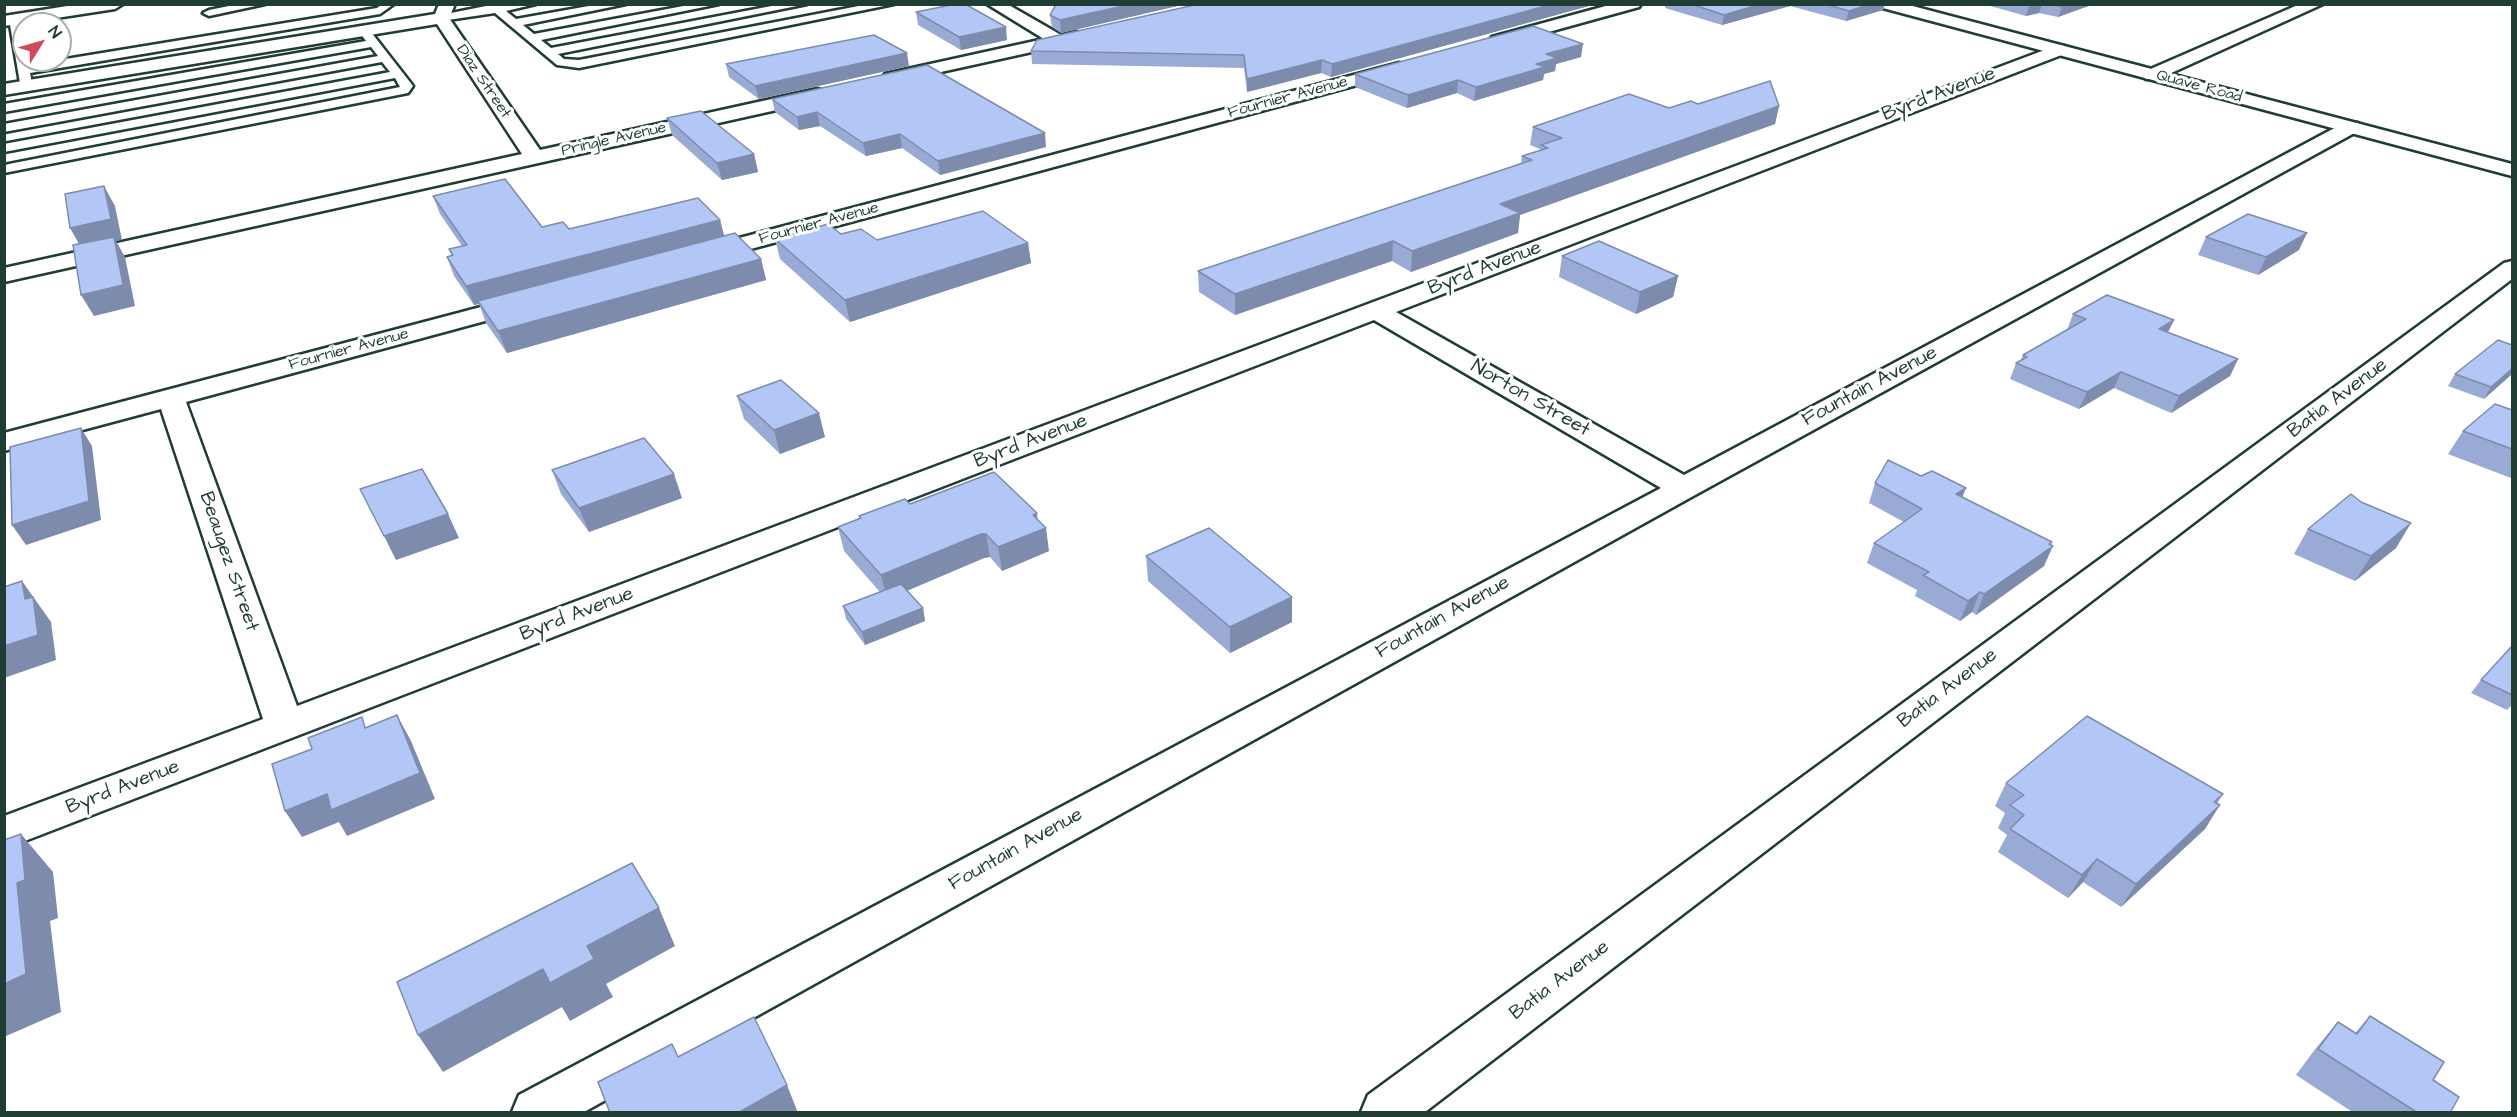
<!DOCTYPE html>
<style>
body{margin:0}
#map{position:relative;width:2517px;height:1117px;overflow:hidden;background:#fff;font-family:"Architects Daughter",sans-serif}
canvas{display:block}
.frame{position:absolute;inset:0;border:6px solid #1f3d34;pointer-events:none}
.north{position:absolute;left:12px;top:12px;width:60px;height:60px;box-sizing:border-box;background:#fff;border:2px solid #a5b1ae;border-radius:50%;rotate:53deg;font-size:16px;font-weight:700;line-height:24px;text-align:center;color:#1f3d34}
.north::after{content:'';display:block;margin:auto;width:21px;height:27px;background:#d1495b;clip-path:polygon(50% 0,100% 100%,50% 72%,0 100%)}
</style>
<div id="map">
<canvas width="2517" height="1117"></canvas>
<div class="frame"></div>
<div class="north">N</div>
</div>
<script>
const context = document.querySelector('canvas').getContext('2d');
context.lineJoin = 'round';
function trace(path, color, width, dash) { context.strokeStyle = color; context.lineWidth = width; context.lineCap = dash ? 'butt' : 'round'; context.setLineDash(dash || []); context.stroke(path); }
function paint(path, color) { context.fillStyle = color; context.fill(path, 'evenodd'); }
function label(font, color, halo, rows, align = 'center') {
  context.font = font + ' "Architects Daughter",sans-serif'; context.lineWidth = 6; context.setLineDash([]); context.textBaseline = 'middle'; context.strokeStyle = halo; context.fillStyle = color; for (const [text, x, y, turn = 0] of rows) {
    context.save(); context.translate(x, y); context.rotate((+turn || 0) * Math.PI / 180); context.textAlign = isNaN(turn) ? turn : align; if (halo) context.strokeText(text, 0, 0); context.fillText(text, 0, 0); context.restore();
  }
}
const lane = new Path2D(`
 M239,4H265L209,16L203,13L209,10Z
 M382,4H394L380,14L30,73L32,83L26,87L20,83L9,19L15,16L21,19L24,38V60H28L29,65L377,8Z
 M496,4H536L506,11L516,19L600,4H626L523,25L534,34L694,4H719L541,40L551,48L782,4H807L558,54L564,59L579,60L869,4H894L579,68L557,65L495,13L441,21L435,18L441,15Z
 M363,26L367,27L413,86L408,93L4,173V165L400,87L395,78L4,152V144L390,72L382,62L4,132V124L378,56L371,47L4,112V104L366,41L357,29Z`);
const street = new Path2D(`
 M80,4H123L115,9L4,26V16Z
 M439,4H455L449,18L540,150L817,89L824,91L826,95L824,99L817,101L4,282V268L522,154L437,24L4,95V84L435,14Z
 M987,4H1007L1061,35L1077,32L1083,33L1085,37L1083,41L1059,46L891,83L885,82L882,78L885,74L1044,39Z
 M1613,4H1641L1639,7L1498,46L1492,45L1489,41L1492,37Z
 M2300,4H2323L2158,79H2146L2143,75L2146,71Z
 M2058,45L2064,46L2067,50L2064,54L1396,312L1684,475L2344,123H2358L2361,127L2358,131L1695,495L584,1112H512L519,1095L1661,488L1374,320L4,849V816L263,719L161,409L4,451V433L515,298L524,295L533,298L537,303L533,308L186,402L297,706Z
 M1399,63L1405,64L1408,68L1405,72L710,260L702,262L694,260L690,255L694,250Z
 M2512,261V279L1425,1112H1361L1368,1095L2504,263Z`);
const secondary = new Path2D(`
 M1877,4H1905L2512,164V176L1879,7Z`);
trace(lane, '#1f3d34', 5);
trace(street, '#1f3d34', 5);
trace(secondary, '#1f3d34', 5);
paint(lane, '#fff');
paint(street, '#fff');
paint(secondary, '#fff');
paint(new Path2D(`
 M1056,4H1186L1061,33L1052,27L1050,15Z
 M1199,4H1596L1331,77L1321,73L1247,92L1244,68L1032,64L1031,51Z
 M1666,4H1885L1883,10L1846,21L1790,6L1722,25L1665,8Z
 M1983,4H2094L2058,17L2039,13L2026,16Z
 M916,12L1007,40L961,50L918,25Z
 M1581,57L1556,64L1555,71L1544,74L1543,80L1474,101L1457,93L1407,108L1355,87V74Z
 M726,64L909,66L759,99L729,77Z
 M772,99L1046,147L940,175L902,148L866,156L820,126L799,130L775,112Z
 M1698,104L1779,106L1775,124L1520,215L1518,233L1411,272L1392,261L1235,315L1199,292L1198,271L1521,164L1522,156L1540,150V149L1530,145L1533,127Z
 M667,118L754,154L758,172L722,180L672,135Z
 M433,196L542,227L569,229L720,220L724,236L761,259L766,280L507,353L486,323L479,304L474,305L454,276L447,257L452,256L449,249L462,246L440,214Z
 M841,234L877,240L1028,243L1031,263L850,322L780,259L775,239Z
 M2206,237L2299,250L2258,275L2198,255Z
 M1562,256L1678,276L1673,297L1636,314L1559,277Z
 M2073,314L2174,320L2168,332L2238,359L2230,376L2171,413L2114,388L2079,409L2010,379L2016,363L2021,360L2023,355L2067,330Z
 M2512,345V374L2484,399L2448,386L2455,374Z
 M737,396L825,437L780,454L744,419Z
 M2512,410V477L2511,478L2448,454L2463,431Z
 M552,470L682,498L589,532L561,494Z
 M1875,483L1962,497L2052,542L2044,566L1976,615L1972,612L1960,621L1915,596L1917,590L1867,563L1874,543L1904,522L1869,503Z
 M910,504L1037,519L1049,551L1002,571L990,557L984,558L907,591L923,608L925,621L865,645L846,619L843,606L880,592L844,551L838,527L860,518L859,516Z
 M2308,529L2396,548L2355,581L2294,554Z
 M1146,556L1292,622L1230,653L1148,581Z
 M2512,646V705L2507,710L2471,693L2481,680Z
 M2006,783L2217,804L2205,829L2121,907L2083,882L2068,898L1998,852L2007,835L1998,828L2005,813L1995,806Z
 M2370,1016L2433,1080L2450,1113H2354L2296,1075L2316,1048L2338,1022L2355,1033Z`), '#99abd4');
paint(new Path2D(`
 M1132,4H1186L1061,33L1060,20Z
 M1553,4H1596L1331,77L1332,64Z
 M1761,4H1790V6L1722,25L1724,15Z
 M1871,4H1885L1883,10L1846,21L1849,11Z
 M2035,4H2042L2039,13L2026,16L2029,6Z
 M2069,4H2094L2058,17L2062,7Z
 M1006,27L1007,40L961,50L959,37Z
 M1583,44L1581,57L1556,64L1555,71L1544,74L1543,80L1474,101L1476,87L1536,64L1546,54Z
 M907,53L909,66L759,99L755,86Z
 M1322,60L1321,73L1247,92V79Z
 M1458,80L1457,93L1407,108L1408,95Z
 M1779,106L1775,124L1520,215L1518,233L1411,272L1412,251L1500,204Z
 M817,112L820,126L799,130L797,117Z
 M1045,133L1046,147L940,175L938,161Z
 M900,134L902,148L866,156L863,143Z
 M754,154L758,172L722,180L717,163Z
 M104,186L115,206L122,240L116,241L125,257L135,306L94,316L81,295L82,249L70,228Z
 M720,220L725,239L478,301L479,304L474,305L466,286Z
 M2307,233L2299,250L2258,275L2266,257Z
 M1393,241L1392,261L1235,315V294Z
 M1028,243L1031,263L850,322L845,300Z
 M761,259L766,280L507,353L498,331Z
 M1678,276L1673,297L1636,314L1640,292Z
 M2174,320L2166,336L2159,329Z
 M2238,359L2230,376L2171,413L2179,396Z
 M2512,369V374L2484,399L2491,387Z
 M2121,372L2114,388L2079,409L2087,392Z
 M819,413L825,437L780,454L774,430Z
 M81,428L92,446L101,520L26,545L12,525Z
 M674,474L682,498L589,532L579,508Z
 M1966,488L1958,508L1956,494Z
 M1037,513L1039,531L1046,528L1049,551L1002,571L998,547L1033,515Z
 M448,514L459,538L396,560L384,536Z
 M2411,523L2396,548L2355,581L2371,556Z
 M981,534H986L990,557L984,558L887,599L881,575Z
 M2052,542L2048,550L2053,546L2044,566L1976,615L1984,594Z
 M22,581L51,622L56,660L4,678V646L25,599Z
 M1980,592L1972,612L1960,621L1968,601Z
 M1292,597V622L1230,653V627Z
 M923,608L925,621L865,645L862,632Z
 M397,715L411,741L435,799L347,836L339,822L302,837L285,811L327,794Z
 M2223,794L2209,815L2220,805L2205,829L2121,907L2136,884Z
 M21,834L53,872L58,918L50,921L61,1012L4,1037V984L17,883Z
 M2097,859L2083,882L2068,898L2082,875Z
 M659,908L675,946L606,984L613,997L570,1021L562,1007L443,1072L418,1035Z
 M787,1085L798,1113H738Z`), '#7d8bac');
const building = new Path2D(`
 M956,4H965L1006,27L959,37L916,12Z
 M1056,4H1132L1060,20L1050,15Z
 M1199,4H1553L1332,64L1322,60L1247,79L1244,55L1031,51L1037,40Z
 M1691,4H1761L1724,15Z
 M1825,4H1871L1849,11Z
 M2052,4H2069L2062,7Z
 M1533,26L1583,44L1546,54L1557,58L1536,64L1545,67L1476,87L1458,80L1408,95L1355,74Z
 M874,35L907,53L755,86L726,64Z
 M927,65L1045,133L938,161L900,134L863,143L817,112L797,117L772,99Z
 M1770,81L1779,106L1500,204L1520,213L1412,251L1393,241L1235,294L1198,271L1532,160L1522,156L1548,148L1541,145L1562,138L1533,127L1629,94L1669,108L1691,101L1698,104Z
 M701,111L754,154L717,163L667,118Z
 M505,179L542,227L563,222L569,229L698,198L720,220L466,286L447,257L453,255L449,249L467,245L433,196Z
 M104,186L111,219L70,228L65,194Z
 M983,211L1028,243L845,300L775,239L828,224L841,234L861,229L877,240Z
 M2248,214L2307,233L2266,257L2206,237Z
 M735,233L761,259L498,331L478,301Z
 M114,237L123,285L81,295L73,245Z
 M1599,241L1678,276L1640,292L1562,256Z
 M2107,295L2174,320L2159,329L2238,359L2179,396L2121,372L2087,392L2016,363L2027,357L2023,355L2086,319L2073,314Z
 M2498,340L2512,345V369L2491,387L2455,374Z
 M781,380L819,413L774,430L737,396Z
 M2495,404L2512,410V449L2463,431Z
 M81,428L89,501L12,525L10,447Z
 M644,438L674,474L579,508L552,470Z
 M1888,460L1921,476L1932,471L1966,488L1956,494L2052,542L2049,544L2053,546L1984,594L1980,592L1968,601L1923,575L1929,572L1874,543L1922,509L1875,483Z
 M422,469L448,514L384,536L360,489Z
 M994,472L1037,513L1033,515L1046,528L998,547L986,534H981L881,575L838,527L861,518L859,516L905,499L910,504Z
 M2351,494L2361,502L2411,523L2371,556L2308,529Z
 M1209,528L1292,597L1230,627L1146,556Z
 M22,581L25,599L33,597L38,635L4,646V587Z
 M901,584L923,608L862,632L843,606Z
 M2512,646V695L2481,680Z
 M397,715L420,773L331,810L327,794L285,811L272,764L312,749L308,738L362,717L365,728Z
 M2087,716L2223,794L2214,802L2220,805L2136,884L2097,859L2082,875L2010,829L2024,815L2010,805L2024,795L2006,783Z
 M21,834L25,880L17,883L26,974L4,984V840Z
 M632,863L659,908L587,946L594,959L550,983L543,969L418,1035L397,982Z
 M2370,1016L2444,1062L2433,1080L2459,1097L2450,1113H2418L2318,1049L2338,1022L2357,1034Z
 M754,1017L787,1085L738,1113H610L598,1082L672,1044L678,1057Z`);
paint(building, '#b2c7f6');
trace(building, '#7d8bac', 1.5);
label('16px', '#1f3d34', '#fff', [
 ["Diaz Street",483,82,56],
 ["Quave Road",2199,87,15],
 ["Fournier Avenue",1288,98,-15],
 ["Pringle Avenue",614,140,-13],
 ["Fournier Avenue",819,224,-15],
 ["Fournier Avenue",349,350,-15]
]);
label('20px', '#1f3d34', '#fff', [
 ["Byrd Avenue",1939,95,-21],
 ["Byrd Avenue",1485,269,-21],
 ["Fountain Avenue",1870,387,-28],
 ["Norton Street",1530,399,30],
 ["Batia Avenue",2338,399,-37],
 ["Byrd Avenue",1031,442,-21],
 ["Beaugez Street",228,562,71],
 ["Byrd Avenue",577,615,-21],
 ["Fountain Avenue",1443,618,-29],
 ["Batia Avenue",1948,689,-37],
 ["Byrd Avenue",123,788,-21],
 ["Fountain Avenue",1016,850,-29],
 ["Batia Avenue",1560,981,-37]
]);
</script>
